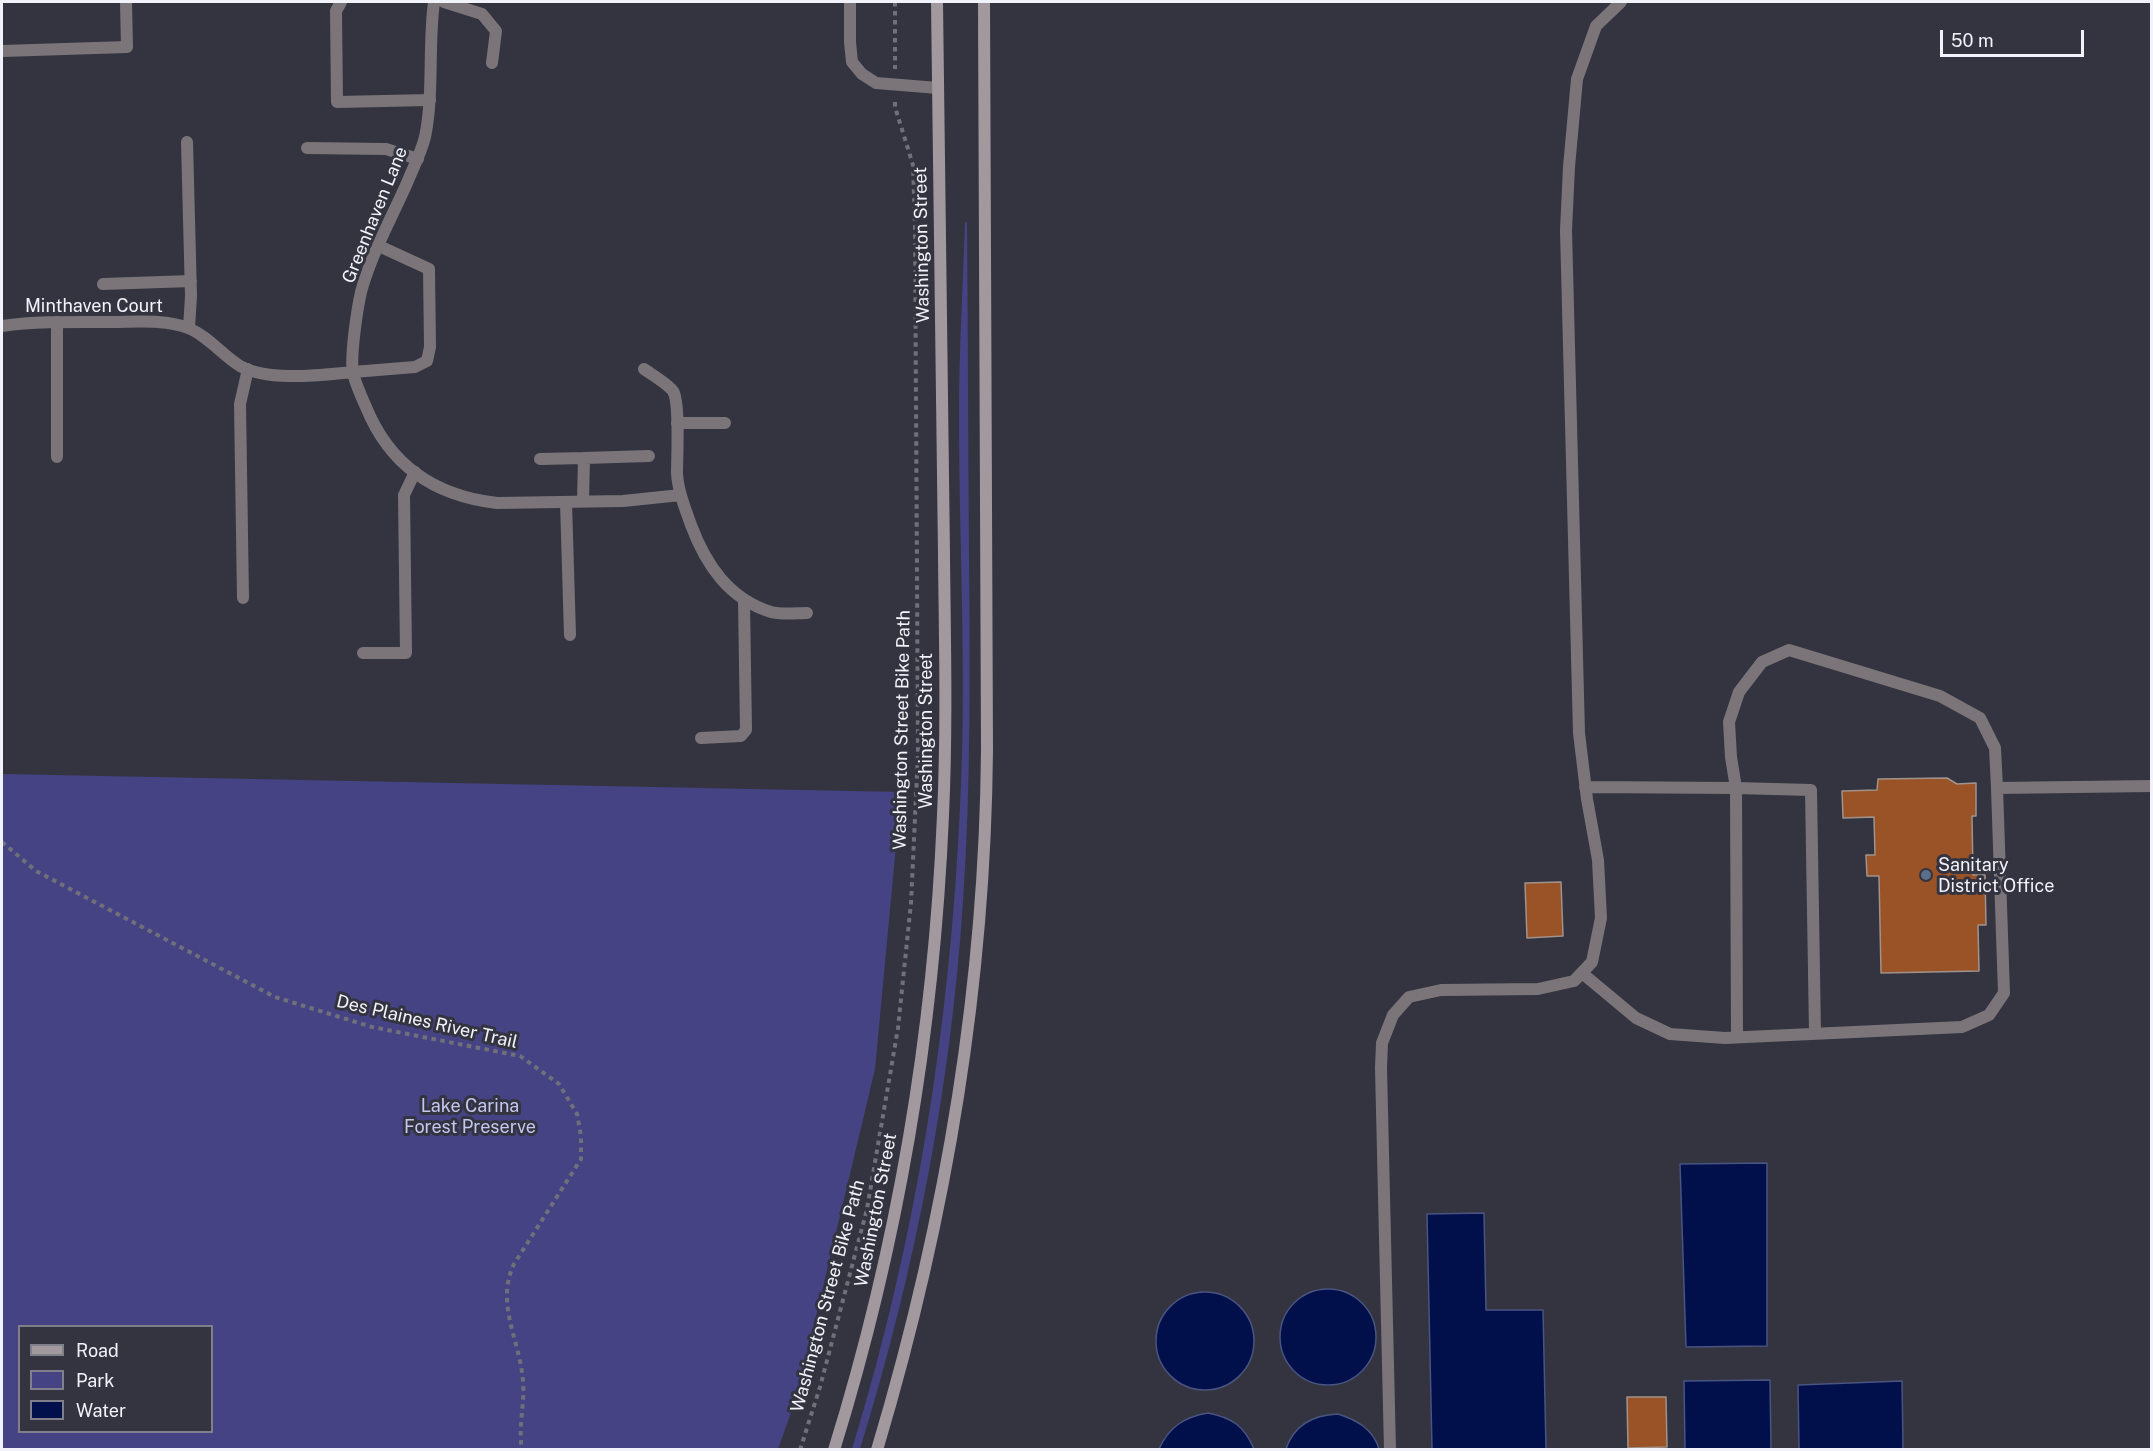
<!DOCTYPE html>
<style>
body{margin:0}
#map{position:relative;width:2153px;height:1451px;overflow:hidden;background:#333440;font-family:"Public Sans",sans-serif}
canvas{display:block}
.frame{position:absolute;inset:0;border:3px solid #f2f2fa;pointer-events:none}
.legend{position:absolute;left:18px;top:1325px;width:195px;height:108px;box-sizing:border-box;background:#333440;border:2px solid #7f808a;margin:0;padding:8px 10px;list-style:none;font-size:18px;color:#f2f2fa}
.legend li{display:flex;align-items:center;gap:12px;height:30px}
.legend b{width:30px;border:2px solid #7f808a}
.scale{position:absolute;left:1940px;top:30px;width:144px;height:27px;box-sizing:border-box;border:3px solid #f2f2fa;border-top:0;padding-left:8px;font-size:18px;line-height:21px;white-space:nowrap;color:#f2f2fa;-webkit-text-stroke:4px #333440;paint-order:stroke}
</style>
<div id="map">
<canvas width="2153" height="1451"></canvas>
<div class="frame"></div>
<ul class="legend">
<li><b style="height:8px;background:#a2999e"></b>Road</li>
<li><b style="height:16px;background:#464385"></b>Park</li>
<li><b style="height:16px;background:#01104b"></b>Water</li>
</ul>
<div class="scale">50 m</div>
</div>
<script>
const context = document.querySelector('canvas').getContext('2d');
context.lineJoin = 'round';
function paint(path, color) { context.fillStyle = color; context.fill(path, 'evenodd'); }
function trace(path, color, width, dash) { context.strokeStyle = color; context.lineWidth = width; context.lineCap = dash ? 'butt' : 'round'; context.setLineDash(dash || []); context.stroke(path); }
function label(font, color, halo, rows, align = 'center') {
  context.font = font + ' "Public Sans",sans-serif'; context.lineWidth = 6; context.setLineDash([]); context.textBaseline = 'middle'; context.strokeStyle = halo; context.fillStyle = color; for (const [text, x, y, turn = 0] of rows) {
    context.save(); context.translate(x, y); context.rotate((+turn || 0) * Math.PI / 180); context.textAlign = isNaN(turn) ? turn : align; if (halo) context.strokeText(text, 0, 0); context.fillText(text, 0, 0); context.restore();
  }
}
paint(new Path2D(`
 M965,222L967,223C968,333 968,443 969,552C970,669 971,785 963,901C951,1086 915,1272 860,1449H852C916,1241 950,1025 960,807C967,676 959,546 959,415C959,351 963,286 965,222Z
 M2,774L901,792L875,1069L797,1396L778,1449H2ZM20,1326H212V1432H20Z`), '#464385');
const water = new Path2D(`
 M1767,1163V1346L1686,1347L1680,1164Z
 M1484,1213L1486,1310H1543L1546,1449H1432L1427,1214Z
 M1280 1337a48 48 0 1 1 96 0a48 48 0 1 1-96 0Z
 M1156 1341a49 49 0 1 1 98 0a49 49 0 1 1-98 0Z
 M1770,1380L1771,1449H1685L1684,1381Z
 M1902,1381L1903,1449H1799L1798,1385Z
 M1208,1413C1233,1418 1244,1426 1254,1449H1159C1169,1427 1184,1417 1208,1413Z
 M1338,1414C1357,1420 1373,1429 1379,1449H1286C1294,1425 1314,1415 1338,1414Z`);
paint(water, '#01104b');
trace(water, '#495480', 1.5);
const building = new Path2D(`
 M1947,778L1957,784L1976,783V816H1972L1973,875H1985L1986,925H1978L1979,971L1881,973L1879,876H1867L1866,855H1875L1874,817L1843,818L1842,791L1877,790L1878,779Z
 M1561,882L1563,936L1527,938L1525,883Z
 M1627,1397H1666L1667,1447L1628,1448Z`);
paint(building, '#9a5326');
trace(building, '#a1938c', 1.5);
trace(new Path2D(`
 M895,2V69
 M2,842L36,871L275,997L372,1027L520,1056L559,1084L577,1114L581,1136V1159L514,1264C495,1304 520,1340 523,1381C525,1404 518,1426 522,1450
 M800,1450L820,1387L867,1209L898,1028L911,903L918,754L915,226L913,165L895,107V98`), '#70707b', 4, [4.5, 4.5]);
trace(new Path2D(`
 M341,2L336,11L337,102L430,100
 M850,2V42L852,62L862,74L876,83L938,88
 M2,51L127,47L126,2
 M187,142L191,296L189,328
 M307,148L386,149L418,159
 M103,284L191,281
 M353,372L415,367L427,361L430,347L429,269L379,246
 M677,423H725
 M57,457V322
 M584,458L649,456
 M540,459L584,458L583,501
 M566,502L570,635
 M243,598L240,404L248,369
 M363,653H406L404,495L415,472
 M701,738L741,736L746,730L744,601
 M1585,787L1736,788L1731,757L1729,722L1739,692L1762,662L1789,650L1940,696L1980,718L1995,748L1997,788L2152,786
 M1582,973L1636,1018L1670,1034L1725,1038L1962,1027L1989,1015L2004,993L1997,788
 M1737,1037L1736,788L1811,790L1815,1033
 M1390,1450L1381,1068L1382,1043L1393,1015L1409,997L1441,990L1538,989L1574,981L1592,962L1601,918L1598,860L1587,799L1579,733L1566,230L1569,167L1577,79L1596,26L1621,2`), '#7b7579', 12);
trace(new Path2D(`
 M434,2C428,46 434,93 425,137C421,153 413,168 407,183C391,219 371,255 361,292C357,310 350,357 353,373C356,385 361,396 366,407C390,466 435,496 497,503L623,501L681,495
 M444,2L482,14L496,31L492,63
 M2,326C38,321 74,322 111,322C136,322 164,319 188,328C208,336 222,355 240,366C269,382 320,375 353,372
 M644,369C651,374 668,384 673,391C680,402 677,457 677,473C678,491 685,508 691,525C706,565 729,599 771,612C782,615 796,613 807,613`), '#7b7579', 12);
trace(new Path2D(`
 M834,1450C898,1244 934,1030 943,815C947,730 945,644 944,559C943,373 939,187 937,2
 M877,1450C945,1223 985,987 987,750L984,2`), '#a2999e', 12);
for (const [x, y, r, color] of [
 [1926,875,6,"#5c6f8a"]
]) { const dot = new Path2D(); dot.arc(x, y, r, 0, 2 * Math.PI); context.fillStyle = color; context.fill(dot); trace(dot, '#333440', 2); }
label('18px', '#f2f2fa', '#333440', [
 ["Greenhaven Lane",375,215,-68],
 ["Washington Street",922,245,-91],
 ["Minthaven Court",94,306],
 ["Washington Street Bike Path",902,730,-89],
 ["Washington Street",926,731,-90],
 ["Des Plaines River Trail",427,1022,13],
 ["Washington Street",876,1210,-79],
 ["Washington Street Bike Path",828,1296,-75]
]);
label('18px', '#f2f2fa', '#333440', [
 ["Sanitary",1938,865],
 ["District Office",1938,886]
], 'left');
label('18px', '#c5c7f0', '#333440', [
 ["Lake Carina",470,1106],
 ["Forest Preserve",470,1127]
]);
</script>
